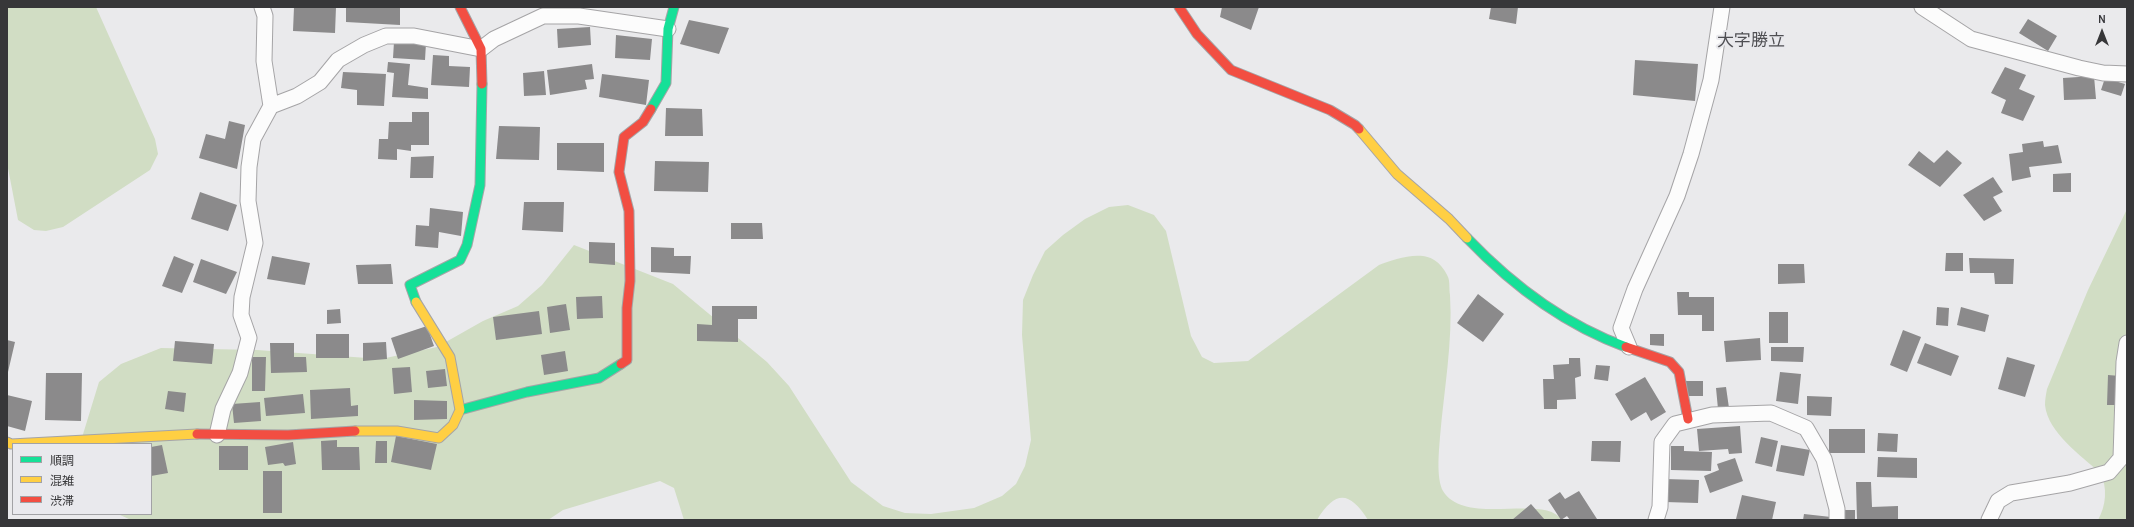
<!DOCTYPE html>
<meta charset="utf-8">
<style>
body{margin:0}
#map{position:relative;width:2134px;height:527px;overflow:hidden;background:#eaeaec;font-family:Karla,"Noto Sans JP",sans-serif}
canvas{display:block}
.frame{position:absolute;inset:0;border:8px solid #373739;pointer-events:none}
.legend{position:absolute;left:12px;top:443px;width:140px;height:72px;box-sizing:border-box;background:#e9e9ed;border:1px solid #a2a2a5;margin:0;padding:5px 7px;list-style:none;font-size:12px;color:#373739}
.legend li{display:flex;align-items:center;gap:8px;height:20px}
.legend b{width:20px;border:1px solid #a2a2a5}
.north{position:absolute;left:2082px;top:12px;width:40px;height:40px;-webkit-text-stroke:3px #e9e9ed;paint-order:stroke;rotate:0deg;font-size:11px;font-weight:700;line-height:16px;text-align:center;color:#373739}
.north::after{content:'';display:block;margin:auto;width:14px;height:18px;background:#373739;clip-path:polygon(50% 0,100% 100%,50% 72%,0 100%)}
</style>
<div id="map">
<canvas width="2134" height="527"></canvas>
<div class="frame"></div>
<ul class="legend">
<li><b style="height:5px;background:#16e098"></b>順調</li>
<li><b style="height:5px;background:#ffcf43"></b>混雑</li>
<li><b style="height:5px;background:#f24e42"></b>渋滞</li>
</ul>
<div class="north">N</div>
</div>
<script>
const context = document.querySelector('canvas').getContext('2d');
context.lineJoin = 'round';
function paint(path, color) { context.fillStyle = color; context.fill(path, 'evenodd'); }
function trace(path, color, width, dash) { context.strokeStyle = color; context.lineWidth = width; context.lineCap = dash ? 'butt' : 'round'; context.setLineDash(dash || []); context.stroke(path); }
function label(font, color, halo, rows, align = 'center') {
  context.font = font + ' Karla,"Noto Sans JP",sans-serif'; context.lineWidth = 4; context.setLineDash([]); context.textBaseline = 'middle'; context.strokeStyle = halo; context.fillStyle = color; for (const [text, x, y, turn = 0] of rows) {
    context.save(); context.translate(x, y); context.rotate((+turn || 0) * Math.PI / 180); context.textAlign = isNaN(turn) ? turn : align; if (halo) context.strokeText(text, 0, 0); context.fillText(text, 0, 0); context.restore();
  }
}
paint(new Path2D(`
 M7,7H96L155,139L158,154L150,170L63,227L46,231L34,230L18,220L7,163Z
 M1128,205L1154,215L1166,231L1191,336L1202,357L1214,363L1248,361L1379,265C1394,259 1423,249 1437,262C1441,265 1446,272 1448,277C1450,281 1449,289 1450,295C1453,341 1444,390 1440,437C1439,451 1436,478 1443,491C1465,527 1544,493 1562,520H1368C1350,492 1336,489 1317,520H684L674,488L660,481L563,510L548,520H131L118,514H151V444H80L99,382L121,364L161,348L257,350L381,359L437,347L483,321L518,306L542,285L574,245L673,284L767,362L789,386L851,482L883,506L905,513L931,514L974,508L1002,496L1016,484L1025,466L1031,440L1022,335L1023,300L1033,275L1045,251L1063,235L1085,219L1109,207Z
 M2127,209V520H2098C2106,506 2108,487 2100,473C2081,455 2048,433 2045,405C2045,400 2046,394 2047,389L2088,290Z`), '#d1ddc4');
paint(new Path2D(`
 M294,7H336L335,33L293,31Z
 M346,7H400V25L346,22Z
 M1222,7H1259L1251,30L1220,17Z
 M1491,7H1518L1516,24L1489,19Z
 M2028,19L2057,36L2048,51L2019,33Z
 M689,20L729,28L719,54L680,44Z
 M590,27L591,45L558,48L557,29Z
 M616,35L652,39L650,60L615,58Z
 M394,42L426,43L425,60L393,58Z
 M433,55L449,56V66L470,67L469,87L431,85Z
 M1635,60L1698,64L1695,101L1633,95Z
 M388,62L410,64L408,85L428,88V99L392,97L394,73L387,72Z
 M592,64L594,79L585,80L587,89L550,95L547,70Z
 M2005,67L2026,75L2019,89L2035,96L2023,121L2001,113L2006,100L1991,93Z
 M544,71L546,95L524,96L523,73Z
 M343,72L386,74L384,106L357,105V90L341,88Z
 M602,74L649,80L646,105L599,97Z
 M2094,76L2096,99L2064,100L2063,78Z
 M2105,78L2125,84L2121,96L2101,90Z
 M666,108L702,109L703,136H665Z
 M412,112H429V145H411V151L397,149V160L378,159L379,139H388L389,122H412Z
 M229,121L245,125L237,169L199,158L206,134L225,139Z
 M499,126L540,127L539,160L496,159Z
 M2043,141L2044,147L2058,145L2062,163L2029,167L2031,177L2012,181L2009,154L2023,152L2022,144Z
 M557,143H604V172L557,170Z
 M1947,150L1962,163L1940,187L1908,165L1919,151L1934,163Z
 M434,156L433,178H410L411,157Z
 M655,161L709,162L708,192L654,191Z
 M2071,173V192H2053V174Z
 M1993,177L2003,192L1993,197L2002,211L1984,221L1963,195Z
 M200,192L237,205L228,231L191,219Z
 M524,202H564L563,232L522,230Z
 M430,208L463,212L461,236L439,232L438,248L415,246L416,225L429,226Z
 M731,223H762L763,239H731Z
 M589,242L615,243V265L589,263Z
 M651,247L674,248V256H691L690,274L651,272Z
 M1946,253H1963V271H1945Z
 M174,256L194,264L182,293L162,286Z
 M272,256L310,263L305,285L267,279Z
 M1969,258L2014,259L2013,284H1995L1994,273H1970Z
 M201,259L237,272L226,294L193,282Z
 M391,264L393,284H358L356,265Z
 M1778,264H1804L1805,283L1778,284Z
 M1677,292H1689V297H1714V331H1702V315H1678Z
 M1478,294L1504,314L1483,342L1457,323Z
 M602,296L603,318L577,319L576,297Z
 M566,304L570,330L550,333L547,307Z
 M712,306H757V319H738V342L697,341V324L712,325Z
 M1937,307L1949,308L1948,326L1936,325Z
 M1961,307L1989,315L1985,332L1957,325Z
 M340,309L341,323L327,324V310Z
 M539,311L542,334L496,340L493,317Z
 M1769,312H1788V343H1769Z
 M427,326L434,346L398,359L391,338Z
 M1903,330L1921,337L1907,372L1890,365Z
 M316,334H349V358H316Z
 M1650,334H1664V346L1650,345Z
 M1760,338L1761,360L1726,362L1724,341Z
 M7,340L15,342L8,372H7Z
 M175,341L214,344L212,364L173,361Z
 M386,342L387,359L363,361V343Z
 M270,343H294V357H306L307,372L271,373Z
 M1925,343L1959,356L1951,376L1917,363Z
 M1771,347H1804L1803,362L1771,361Z
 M565,351L568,371L544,375L541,355Z
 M252,357H266L265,391H252Z
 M2007,357L2035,365L2025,397L1998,389Z
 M1569,358H1580L1581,376L1575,378L1576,399L1557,400V409H1544L1543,379H1554L1553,365L1569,364Z
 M1596,365L1610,366L1608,381L1594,379Z
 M410,367L412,392L394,394L392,368Z
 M445,369L447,386L428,388L426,371Z
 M1780,372L1801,374L1798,404L1776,401Z
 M46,373H82L81,421L45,420Z
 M2108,375L2120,376L2119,405H2107Z
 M1645,377L1666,412L1651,421L1646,412L1631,421L1615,394Z
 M1686,381H1703V396H1686Z
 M1726,387L1729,408L1718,409L1716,388Z
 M350,388L351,406L358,405V416L311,419L310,390Z
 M168,391L186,393L184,412L165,409Z
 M303,394L305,413L266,416L264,398Z
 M7,395L32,401L25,431L7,426Z
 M1807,396L1832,397L1831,416L1807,415Z
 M414,400L447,401V419L414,420Z
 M260,402L261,421L234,423L232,404Z
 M1740,426L1742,453L1729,454L1728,449L1699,451L1697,429Z
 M1829,429H1865V453H1829Z
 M1878,433L1898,434L1897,452L1877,451Z
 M396,436L437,444L431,470L391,462Z
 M1761,437L1778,441L1772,467L1755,463Z
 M337,440V447H359L360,470H322L321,441Z
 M376,441H387V463H375Z
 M1592,441H1621L1620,462L1591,461Z
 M293,442L296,464L285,466L283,463L268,465L265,447Z
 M162,445L168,473L151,476V447Z
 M1781,445L1810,450L1804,476L1776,471Z
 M219,446H248V470H219Z
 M1671,446H1684V451L1712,452L1711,471L1671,470Z
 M1878,457L1917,458V478L1877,477Z
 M1735,458L1743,481L1710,493L1704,476L1719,470L1717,464Z
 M263,471H282V513H263Z
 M1665,479L1699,480L1698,503L1665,502Z
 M1856,482H1871L1872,507L1898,506V520H1857Z
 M1579,491L1597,519L1596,520H1570L1567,516L1561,520L1548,500L1560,492L1565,499Z
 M1742,495L1776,502L1772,520L1736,519Z
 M1531,504L1545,520H1512Z
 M1842,510H1855V520H1842Z
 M1804,514L1831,517L1830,520H1803Z`), '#8b8a8b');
const street = new Path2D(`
 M1922,7L1971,39L2079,68L2103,73L2127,74
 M271,106L297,96L320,82L338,60L364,45L386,36H414L481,49L494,39L543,16H579L668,29
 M1629,347L1621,328L1635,289L1677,196L1691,154L1711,80L1722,7
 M217,435L223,409L240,373L249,338L241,315L242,297L255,243L248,201L249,167L253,139L271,106L264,61L265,16L262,7
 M1656,520L1660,507L1662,442L1675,424L1712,415L1771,413L1806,428L1824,459L1837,509V520
 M1989,520L1998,501L2011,493L2070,483L2109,472L2121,458L2124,362L2127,343`);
const fast = new Path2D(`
 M651,109L666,83L668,29L674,7
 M1467,238C1511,284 1565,325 1626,347
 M416,302L410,285L460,260L467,245L480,185L482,84
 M460,410L527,392L599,378L621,364`);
const slow = new Path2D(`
 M1359,129L1397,174L1449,219L1467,238
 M355,431H397L439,438L453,425L460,410L450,357L416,302
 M7,442L11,444L197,434`);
const jam = new Path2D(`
 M460,7L481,49L482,84
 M1179,7L1197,34L1231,70L1330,110L1355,125L1359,129
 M1626,347L1670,362L1679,372L1688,419
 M621,364L627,360V308L630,281L629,211L619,172L624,137L643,122L651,109
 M197,434L288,435L355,431`);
trace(street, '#a5a4a6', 17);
trace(fast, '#a5a4a6', 11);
trace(slow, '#a5a4a6', 11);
trace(jam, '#a5a4a6', 11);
trace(street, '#fcfcfc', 15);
trace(fast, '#16e098', 9);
trace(slow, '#ffcf43', 9);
trace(jam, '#f24e42', 9);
label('17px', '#4f4f53', '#e9e9ed', [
 ["大字勝立",1751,41]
]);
</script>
